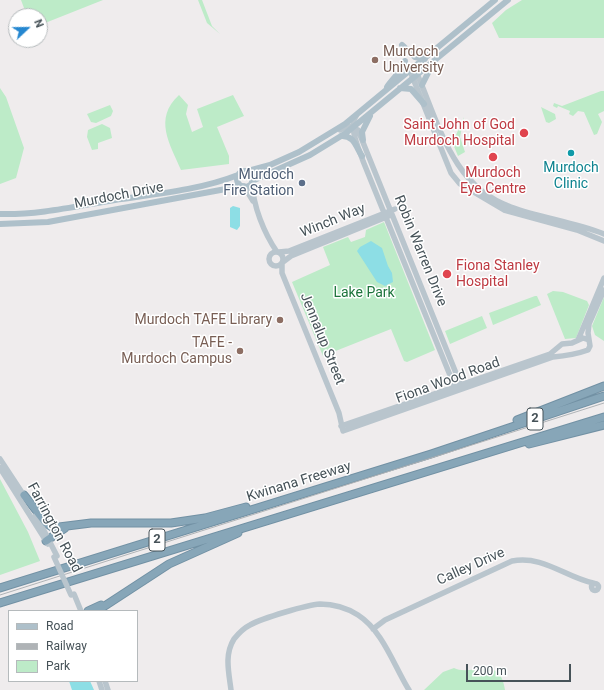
<!DOCTYPE html>
<style>
body{margin:0}
#map{position:relative;width:604px;height:690px;overflow:hidden;background:#efeced;font-family:Roboto,sans-serif}
canvas{display:block}
.legend{position:absolute;left:8px;top:610px;width:130px;height:72px;box-sizing:border-box;background:#fff;border:1px solid #b5babc;margin:0;padding:5px 7px;list-style:none;font-size:12px;color:#465258}
.legend li{display:flex;align-items:center;gap:8px;height:20px}
.legend b{width:20px;border:1px solid #b5babc}
.north{position:absolute;left:8px;top:8px;width:40px;height:40px;box-sizing:border-box;background:#fff;border:1px solid #b5babc;border-radius:50%;rotate:68deg;font-size:11px;font-weight:700;line-height:16px;text-align:center;color:#465258}
.north::after{content:'';display:block;margin:auto;width:14px;height:18px;background:#2587d0;clip-path:polygon(50% 0,100% 100%,50% 72%,0 100%)}
.scale{position:absolute;left:466px;top:664px;width:105px;height:18px;box-sizing:border-box;border:2px solid #465258;border-top:0;padding-left:5px;font-size:12px;line-height:14px;white-space:nowrap;color:#465258;-webkit-text-stroke:3px #fff;paint-order:stroke}
</style>
<div id="map">
<canvas width="604" height="690"></canvas>
<ul class="legend">
<li><b style="height:5px;background:#aec0ca"></b>Road</li>
<li><b style="height:5px;background:#afb3b6"></b>Railway</li>
<li><b style="height:11px;background:#bdebc8"></b>Park</li>
</ul>
<div class="north">N</div>
<div class="scale">200 m</div>
</div>
<script>
const context = document.querySelector('canvas').getContext('2d');
context.lineJoin = 'round';
function paint(path, color) { context.fillStyle = color; context.fill(path, 'evenodd'); }
function trace(path, color, width, dash) { context.strokeStyle = color; context.lineWidth = width; context.lineCap = dash ? 'butt' : 'round'; context.setLineDash(dash || []); context.stroke(path); }
function label(font, color, halo, rows, align = 'center') {
  context.font = font + ' Roboto,sans-serif'; context.lineWidth = 3; context.setLineDash([]); context.textBaseline = 'middle'; context.strokeStyle = halo; context.fillStyle = color; for (const [text, x, y, turn = 0] of rows) {
    context.save(); context.translate(x, y); context.rotate((+turn || 0) * Math.PI / 180); context.textAlign = isNaN(turn) ? turn : align; if (halo) context.strokeText(text, 0, 0); context.fillText(text, 0, 0); context.restore();
  }
}
paint(new Path2D(`
 M21,0H103L40,25V16H27Z
 M198,0H202L212,26L220,34L207,23Z
 M522,0H604V38H499L492,23L506,10Z
 M0,88L6,97L24,148L16,178L0,184Z
 M601,91H604V111L598,114L602,122L597,134L594,135L584,112L578,111L573,116L569,114L570,111L558,106L557,108L553,106L554,103L562,106Z
 M179,95L188,105L186,114L192,132L203,127L197,109L233,95L244,116L217,127L229,156V164L181,170C170,144 153,119 179,95Z
 M110,105L113,111L111,116L96,123L91,122L87,114Z
 M541,107L555,114L556,119L549,123L546,122Z
 M464,117L460,137L465,152L458,156L450,137L452,135H456Z
 M102,124L110,128L112,138L98,143V149L92,150L87,137L88,130Z
 M384,222L435,350L407,362L404,361L391,329L323,356L292,282L330,265L323,247L348,237L351,242L365,237L366,230Z
 M553,291L563,292L587,301L589,305L576,338L565,339L547,294Z
 M535,296H537L541,305L493,325L489,313Z
 M604,297V341L595,335L592,326Z
 M482,316L487,328L450,344L445,331Z
 M0,479L28,532L40,561L0,575Z
 M454,668C471,677 500,653 505,690H424L443,672Z`), '#bdebc8');
paint(new Path2D(`
 M233,206L240,208V226L237,230L230,227V208Z
 M371,241L382,248L388,266L392,273L393,282L385,286L377,282L357,251L360,247Z
 M69,681H90L94,690H72Z`), '#8ddee5');
const highway = new Path2D(`
 M517,420L604,386
 M529,444L604,425
 M24,495L46,523L52,527H59L91,523H171L205,518L246,507
 M46,541L65,528
 M0,588L431,454L604,396
 M0,603L604,417
 M88,611L101,605
 M97,611L169,564L238,533`);
trace(highway, '#7291a4', 9);
trace(new Path2D(`
 M414,67C438,119 450,186 511,207C541,218 574,222 604,234
 M410,71L451,173L460,184L504,210L577,230L604,241
 M356,116C348,126 359,149 363,161L456,390
 M340,130L349,126L358,130L462,388
 M252,182C253,206 264,233 277,252
 M244,186L253,201
 M279,252L289,251L395,209
 M269 259a7 7 0 1 1 14 0a7 7 0 1 1-14 0Z
 M283,262L291,256L389,216
 M282,263V273L339,413L343,431L553,357C565,356 577,354 588,350L590,346L588,333L589,324L604,290
 M578,340L604,278
 M341,426L550,354L562,344L572,343L583,338L589,340
 M0,459L25,497
 M0,468L48,544
 M36,515L57,556
 M591.5 587a3.5 3.5 0 1 1 7 0a3.5 3.5 0 1 1-7 0Z
 M74,594L81,611
 M373,629L385,620L512,561C543,555 565,577 593,583
 M99,681L102,690
 M105,681L108,690
 M231,690C229,673 224,655 234,639C238,634 244,628 250,625C263,618 306,605 320,604C333,604 347,608 358,615C383,631 394,666 409,690`), '#b9c5cd', 5.5);
trace(new Path2D(`
 M402,45L415,57L425,59
 M422,85L432,65
 M387,87C392,79 403,70 405,61
 M400,88L411,89L424,104
 M341,136C354,135 356,147 362,156
 M363,140L362,132L370,116
 M248,171L270,165L299,152L345,124L495,0
 M237 179a8 8 0 1 1 16 0a8 8 0 1 1-16 0Z
 M252,181L310,155L346,133L508,0
 M0,214C39,215 77,206 115,200C156,194 200,190 238,175
 M0,224L48,222L242,186`), '#aec0ca', 6);
trace(highway, '#87a6b8', 7);
trace(new Path2D(`
 M0,595L604,403`), '#afb3b6', 1);
trace(new Path2D(`
 M54,557L71,595`), '#b9c5cd', 5.5);
for (const [x, y, r, color] of [
 [375,60,4,"#8d6e63"],
 [524,133,5,"#e0444e"],
 [571,153,4,"#0f9aa8"],
 [493,157,5,"#e0444e"],
 [302,183,4,"#5c6f8a"],
 [447,274,5,"#e0444e"],
 [280,320,4,"#8d6e63"],
 [240,351,4,"#8d6e63"]
]) { const dot = new Path2D(); dot.arc(x, y, r, 0, 2 * Math.PI); context.fillStyle = color; context.fill(dot); trace(dot, '#fff', 1.5); }
for (const [x, y, w] of [
 [535,419,16],
 [157,540,16]
]) { const box = new Path2D(); box.roundRect(x - w / 2, y - 11, w, 22, 3); context.fillStyle = '#fff'; context.fill(box); trace(box, '#465258', 1); }
label('bold 13px', '#465258', null, [
 ["2",535,419],
 ["2",157,540]
]);
label('14px', '#785e54', '#fff', [
 ["Murdoch",383,52,"left"],
 ["University",383,68,"left"],
 ["Murdoch TAFE Library",272,320],
 ["TAFE -",232,343],
 ["Murdoch Campus",232,359]
], 'right');
label('14px', '#be3a42', '#fff', [
 ["Saint John of God",515,125],
 ["Murdoch Hospital",515,141],
 ["Murdoch",493,173,"center"],
 ["Eye Centre",493,189,"center"],
 ["Fiona Stanley",456,266,"left"],
 ["Hospital",456,282,"left"]
], 'right');
label('14px', '#0d838f', '#fff', [
 ["Murdoch",571,168],
 ["Clinic",571,184]
]);
label('14px', '#4e5e75', '#fff', [
 ["Murdoch",294,175],
 ["Fire Station",294,191]
], 'right');
label('14px', '#465258', '#fff', [
 ["Murdoch Drive",119,196,-11],
 ["Winch Way",333,221,-22],
 ["Robin Warren Drive",420,251,68],
 ["Jennalup Street",322,339,68],
 ["Fiona Wood Road",448,381,-20],
 ["Kwinana Freeway",299,482,-17],
 ["Farrington Road",54,528,62],
 ["Calley Drive",471,567,-24]
]);
label('14px', '#1d743c', '#fff', [
 ["Lake Park",364,293]
]);
</script>
